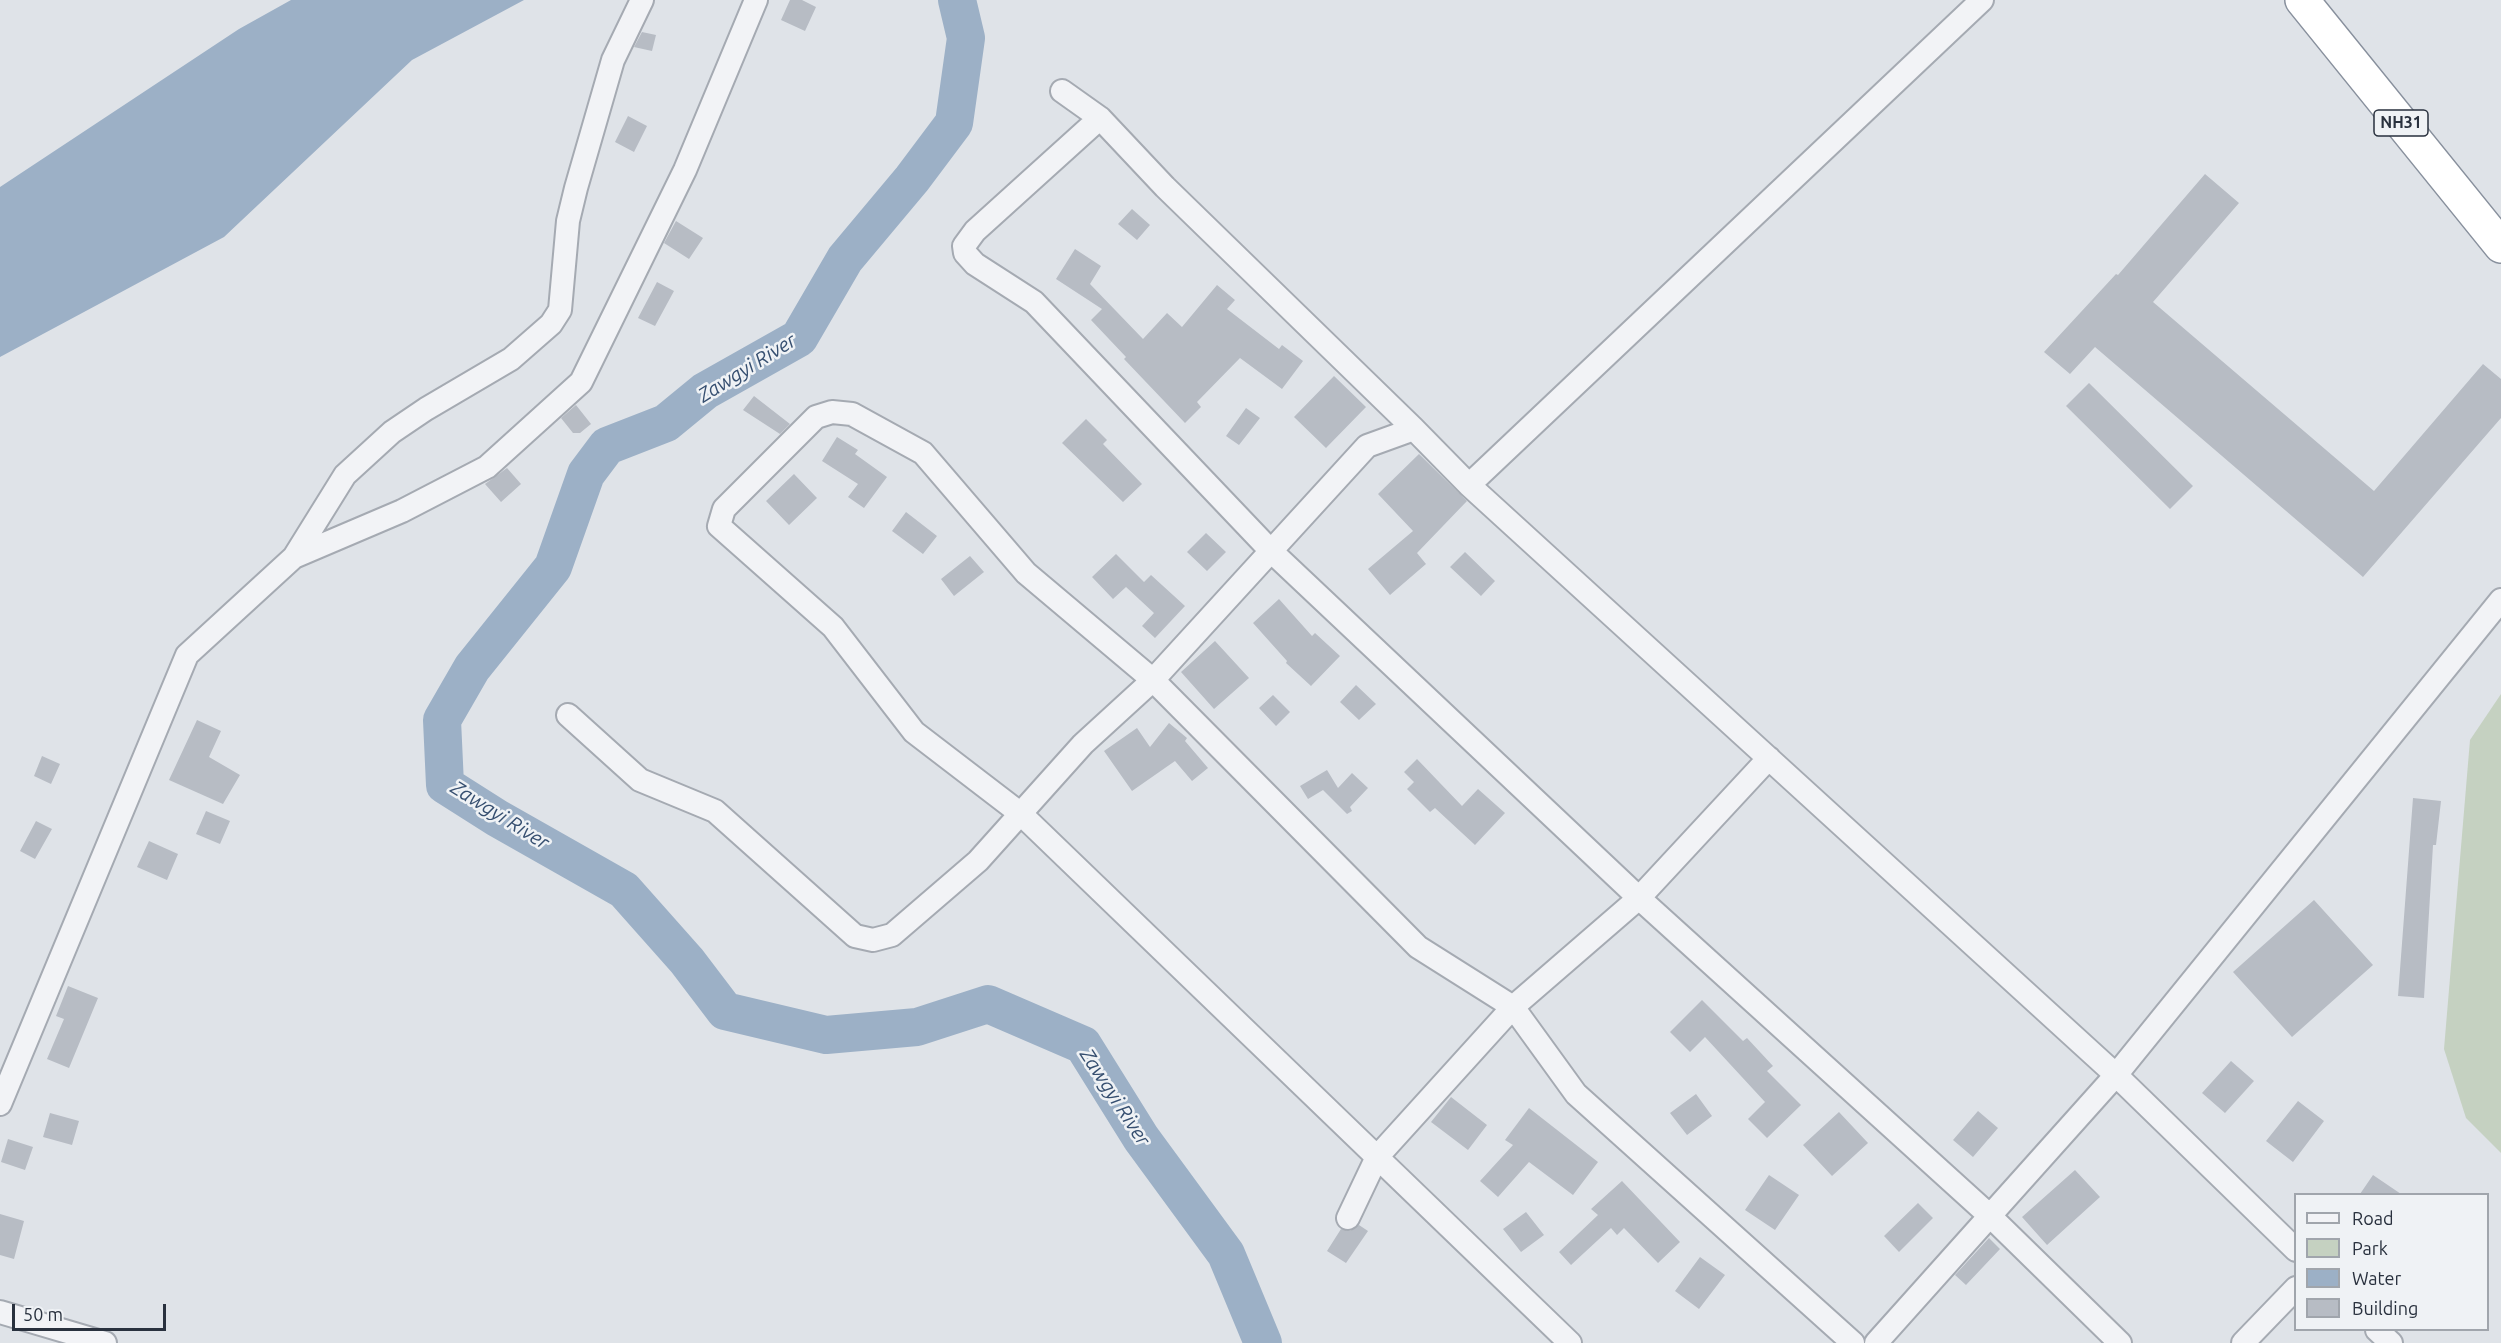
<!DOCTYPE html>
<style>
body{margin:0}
#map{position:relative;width:2501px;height:1343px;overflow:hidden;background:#dfe3e8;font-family:Ubuntu,sans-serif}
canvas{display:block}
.legend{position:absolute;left:2294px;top:1193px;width:195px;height:138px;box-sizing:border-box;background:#eff2f5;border:2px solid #a0a5ac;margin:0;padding:8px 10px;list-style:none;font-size:18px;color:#29313e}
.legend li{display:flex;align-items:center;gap:12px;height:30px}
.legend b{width:30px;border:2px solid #a0a5ac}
.scale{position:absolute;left:12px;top:1304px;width:154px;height:27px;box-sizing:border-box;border:3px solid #29313e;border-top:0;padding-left:8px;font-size:18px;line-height:21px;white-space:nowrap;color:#29313e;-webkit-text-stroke:4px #eff2f5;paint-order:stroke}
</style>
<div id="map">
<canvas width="2501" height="1343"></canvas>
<ul class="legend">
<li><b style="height:8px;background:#f2f3f6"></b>Road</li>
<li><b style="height:16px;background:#c5d1c1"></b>Park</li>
<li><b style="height:16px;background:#9cb0c6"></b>Water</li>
<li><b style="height:16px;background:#b7bcc4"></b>Building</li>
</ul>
<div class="scale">50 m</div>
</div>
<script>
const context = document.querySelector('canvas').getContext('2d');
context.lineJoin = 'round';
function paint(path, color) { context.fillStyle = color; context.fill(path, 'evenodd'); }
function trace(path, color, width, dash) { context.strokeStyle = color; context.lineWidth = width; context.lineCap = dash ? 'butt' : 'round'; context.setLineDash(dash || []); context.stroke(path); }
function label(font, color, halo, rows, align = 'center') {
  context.font = font + ' Ubuntu,sans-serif'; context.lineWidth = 5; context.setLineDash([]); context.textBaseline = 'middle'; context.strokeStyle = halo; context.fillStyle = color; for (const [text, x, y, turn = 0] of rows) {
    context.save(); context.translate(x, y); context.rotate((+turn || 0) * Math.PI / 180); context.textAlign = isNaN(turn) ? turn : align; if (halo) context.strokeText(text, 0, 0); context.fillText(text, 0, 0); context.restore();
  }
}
paint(new Path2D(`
 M2501,694V1153L2466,1118L2444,1049L2470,740Z`), '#c5d1c1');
paint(new Path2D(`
 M291,0H524L412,60L224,237L0,357V187L239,29Z`), '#9cb0c6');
trace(new Path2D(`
 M957,0L966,38L954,123L912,179L845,259L799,338L705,391L666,423L607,446L586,474L553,567L472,668L442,720L445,785L497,818L624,890L687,961L725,1011L826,1035L917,1027L988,1004L1083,1045L1141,1138L1226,1254L1263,1343`), '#9cb0c6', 38);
paint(new Path2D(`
 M790,0H802L816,7L805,31L781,20Z
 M642,32L656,35L652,51L634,47Z
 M628,116L647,126L634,152L615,142Z
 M2205,174L2239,203L2153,302L2374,491L2483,364L2501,379V418L2363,577L2095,347L2070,374L2044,352L2116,274L2118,275Z
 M1132,209L1150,225L1137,240L1118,224Z
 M676,221L703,238L689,259L664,243Z
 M1075,249L1101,266L1090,284L1143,339L1167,313L1182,327L1217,285L1235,300L1227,309L1279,349L1282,345L1303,361L1282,389L1240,358L1197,402L1201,407L1185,423L1124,359L1126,357L1091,320L1102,309L1056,279Z
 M657,282L674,291L655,326L638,318Z
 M1334,376L1366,407L1326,448L1294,417Z
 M2089,383L2193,486L2170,509L2066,406Z
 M754,396L790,424L780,434L743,410Z
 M576,405L591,424L580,433H573L561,418Z
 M1246,408L1260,418L1239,445L1226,436Z
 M1086,419L1107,440L1103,444L1142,484L1123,502L1062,443Z
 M837,437L858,450L855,454L887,477L864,508L848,497L858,484L822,461Z
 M1419,454L1467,501L1417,553L1426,564L1390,595L1368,569L1413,531L1378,494Z
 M507,468L521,484L501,502L485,484Z
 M794,474L817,498L789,525L766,501Z
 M906,512L937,536L923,554L892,531Z
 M1206,533L1226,552L1207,571L1187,552Z
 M1465,552L1495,581L1481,596L1450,567Z
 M1116,554L1144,582L1151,575L1185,606L1155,638L1142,626L1154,613L1126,587L1113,599L1092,577Z
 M970,556L984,572L954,596L941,579Z
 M1279,599L1312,636L1315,633L1340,656L1311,686L1286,663L1287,661L1253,623Z
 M1215,641L1249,678L1214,709L1181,672Z
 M1356,685L1376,704L1359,720L1340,702Z
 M1273,695L1290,712L1276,726L1259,708Z
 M197,720L221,731L209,757L240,775L223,804L169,780Z
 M1169,723L1187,738L1185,741L1208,768L1192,781L1175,761L1132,791L1104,751L1137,728L1150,747Z
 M42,756L60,764L51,784L34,776Z
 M1417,759L1462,806L1478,789L1505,813L1475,845L1435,808L1430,812L1407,789L1414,782L1404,772Z
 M1327,770L1338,788L1352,773L1368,788L1350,807L1352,811L1347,814L1323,790L1308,799L1300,786Z
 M2413,798L2441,801L2436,845H2433L2424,998L2398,996Z
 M206,811L230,821L220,844L196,834Z
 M36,821L52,829L35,859L20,851Z
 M149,841L178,854L167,880L137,867Z
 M2314,900L2373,965L2292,1037L2233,972Z
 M68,986L98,998L69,1068L47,1059L64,1019L56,1016Z
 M1702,1000L1743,1041L1747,1038L1773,1066L1767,1071L1801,1105L1767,1138L1748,1119L1765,1102L1705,1037L1690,1052L1670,1032Z
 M2231,1061L2254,1081L2225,1113L2202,1093Z
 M1696,1094L1712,1116L1687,1135L1670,1113Z
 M1451,1097L1487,1125L1468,1150L1431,1122Z
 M2298,1101L2324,1121L2293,1162L2266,1141Z
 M1529,1108L1598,1162L1573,1195L1529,1162L1498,1197L1480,1181L1513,1145L1505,1140Z
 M1978,1111L1998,1128L1973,1157L1953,1140Z
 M1839,1112L1868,1143L1832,1176L1803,1145Z
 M50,1113L79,1121L72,1145L43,1137Z
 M8,1139L33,1147L25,1170L1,1162Z
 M2075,1170L2100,1197L2047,1245L2022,1217Z
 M1769,1175L1799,1195L1775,1230L1745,1210Z
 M2373,1175L2401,1194H2360Z
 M1622,1181L1680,1242L1658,1263L1624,1228L1617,1235L1611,1228L1571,1265L1559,1252L1598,1215L1591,1209Z
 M1918,1203L1933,1218L1899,1252L1884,1236Z
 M1526,1212L1544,1235L1521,1252L1503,1229Z
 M0,1214L24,1221L14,1259L0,1255Z
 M1359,1225L1368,1231L1346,1263L1327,1251L1341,1229L1350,1231Z
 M1989,1238L2000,1249L1966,1285L1955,1275Z
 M1700,1257L1725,1275L1699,1309L1675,1291Z`), '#b7bcc4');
const street = new Path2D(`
 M1062,91L1100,118L1165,187L1414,429
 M1100,118L975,231L964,246L965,253L975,264L1034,302L1271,551L1639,898L1990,1216L2120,1343
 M1469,485L1982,0
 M294,557L345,475L392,432L426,409L511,359L551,324L560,310L568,221L576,188L613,60L642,0
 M568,715L640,780L715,811L855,936L873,940L892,935L978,861L1083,744L1153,680L1367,446L1414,429L1469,485L2116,1075L2296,1250
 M0,1104L187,655L294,557L402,511L487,467L581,382L685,170L756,0
 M1348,1218L1377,1157L1513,1007L1639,898L1769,758
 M0,1312L105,1343
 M2377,1330L2391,1343
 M1570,1343L1021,814L914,732L833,627L719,526L724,509L816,417L832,412L852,414L923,453L1026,573L1153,680L1418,947L1513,1007L1576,1094L1853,1343
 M1876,1343L2116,1075L2501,600
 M2243,1343L2296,1288`);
const highway = new Path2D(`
 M2302,0L2501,246`);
trace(street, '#a5aab2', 26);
trace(highway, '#88909d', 36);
trace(street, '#f2f3f6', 22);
trace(highway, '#fff', 33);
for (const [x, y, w] of [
 [2401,123,54]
]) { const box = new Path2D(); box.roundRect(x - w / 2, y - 13, w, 26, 4.5); context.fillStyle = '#eff2f5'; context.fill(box); trace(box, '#29313e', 1.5); }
label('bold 16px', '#29313e', null, [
 ["NH31",2401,123]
]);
label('italic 20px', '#364f70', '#eff2f5', [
 ["Zawgyi River",747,368,-32],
 ["Zawgyi River",500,815,32],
 ["Zawgyi River",1115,1097,57]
]);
</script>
